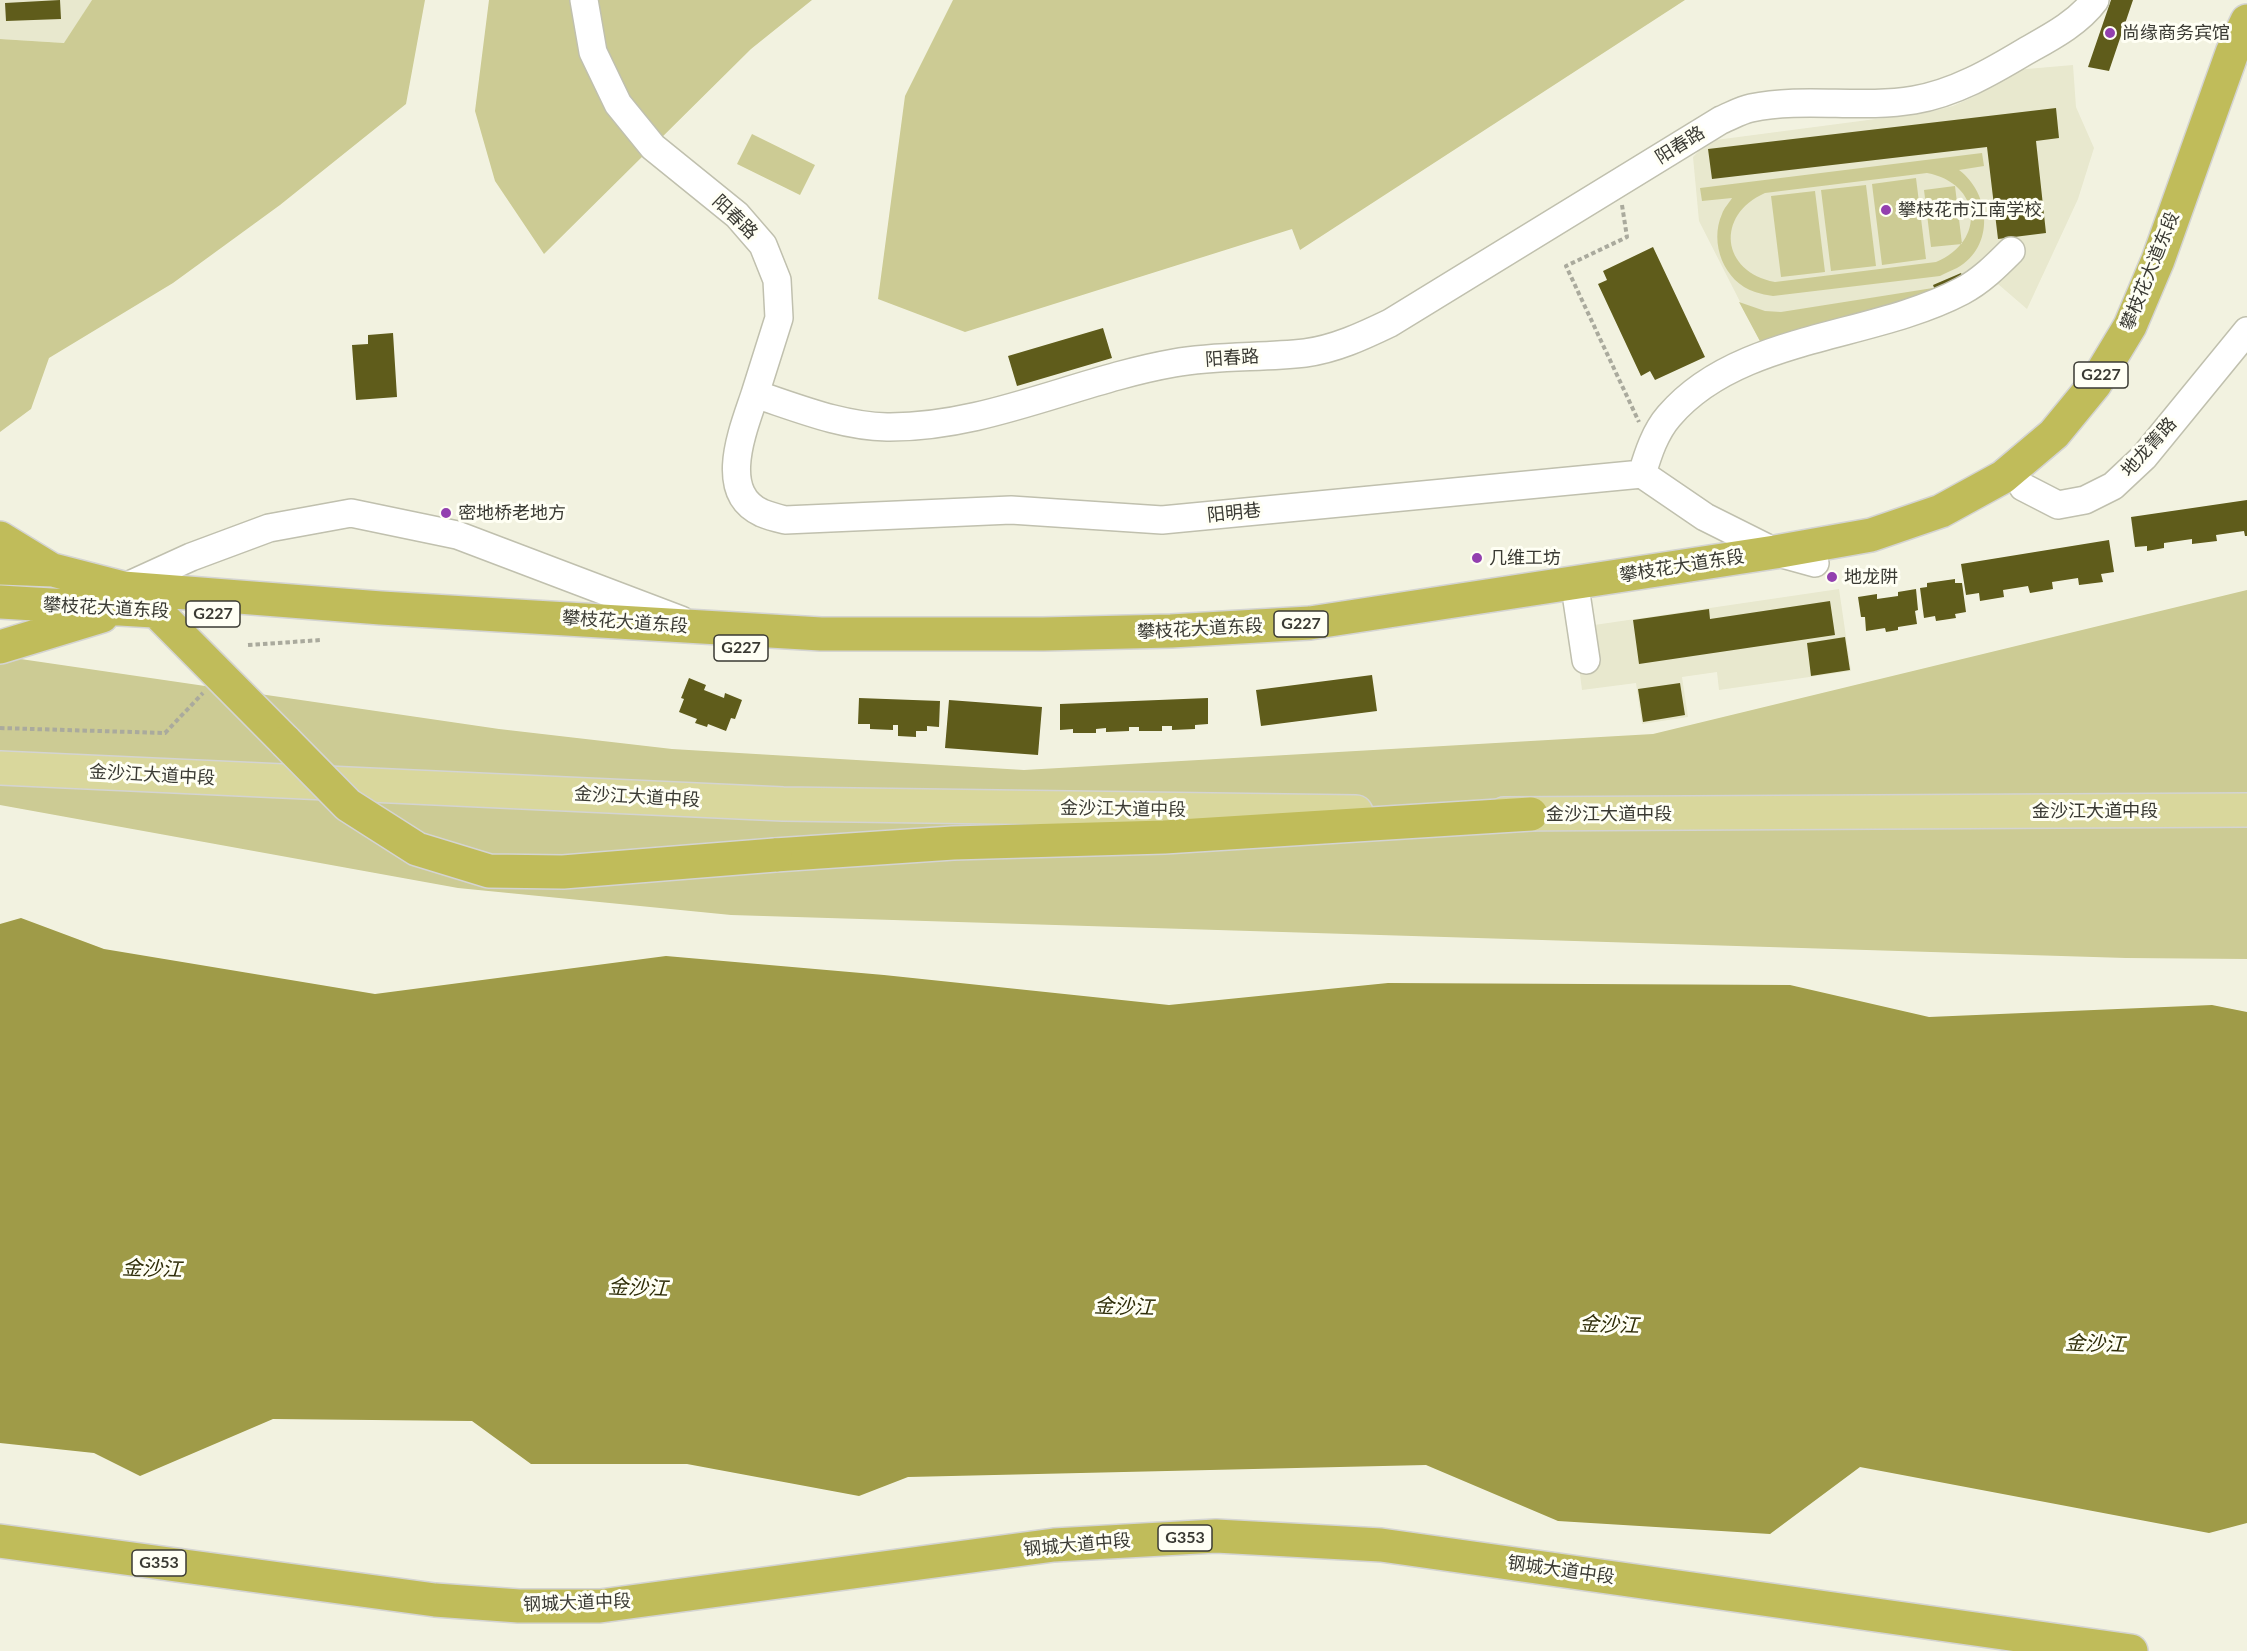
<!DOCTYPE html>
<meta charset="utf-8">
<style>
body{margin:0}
canvas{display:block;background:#f2f2e0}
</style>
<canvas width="2247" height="1651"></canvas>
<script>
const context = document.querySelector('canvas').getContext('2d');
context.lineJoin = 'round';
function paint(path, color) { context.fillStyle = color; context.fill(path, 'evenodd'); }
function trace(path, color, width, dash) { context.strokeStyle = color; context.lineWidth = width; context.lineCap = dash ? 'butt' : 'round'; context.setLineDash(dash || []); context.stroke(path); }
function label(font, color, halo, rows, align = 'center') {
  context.font = font + ' Lato,"Noto Sans SC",sans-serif'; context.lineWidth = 6; context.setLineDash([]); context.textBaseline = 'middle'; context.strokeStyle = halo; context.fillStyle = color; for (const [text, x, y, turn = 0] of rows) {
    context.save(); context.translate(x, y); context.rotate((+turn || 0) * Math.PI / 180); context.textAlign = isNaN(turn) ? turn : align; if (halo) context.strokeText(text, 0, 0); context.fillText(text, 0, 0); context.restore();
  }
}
paint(new Path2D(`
 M0,0H92L65,43L0,39Z
 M2073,65L2076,107L2094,148L2078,199L2027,309L1998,284L1965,305L1957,286L1762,345L1699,221L1693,157L1708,141L1929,112L1953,106L1975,96L2015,70Z
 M1839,589L1851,671L1719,690L1717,672L1682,677L1688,717L1642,724L1636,683L1582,690L1574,628Z`), '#e8e8ce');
paint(new Path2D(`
 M92,0H425L406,104L280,205L173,283L49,358L31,409L0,432V39L64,43Z
 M489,0H812L751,49L544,254L495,181L475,111Z
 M953,0H1685L1300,250L1292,229L965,332L878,299L905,96Z
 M752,134L815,165L800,195L737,164Z
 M1982,153L1984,166L1959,170C1991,194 1995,247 1957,268C1951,271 1945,273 1940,276L1773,296C1767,295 1761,294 1755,292C1724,282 1709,243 1722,214C1724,208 1729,203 1732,198L1702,201L1700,188ZM1927,173C1981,183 1987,241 1936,262L1775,282C1721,272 1715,215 1765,193Z
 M1916,178L1926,259L1882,265L1872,184Z
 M1866,185L1876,266L1831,271L1821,190Z
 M1955,186L1962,244L1931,247L1924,190Z
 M1815,191L1825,272L1781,277L1771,196Z
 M1933,288L1936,295L1762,345L1739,302L1765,311L1781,312Z
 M2247,590V959L2126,958L731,915L458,888L0,805V656L499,729L672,749L1024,770L1653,734Z`), '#cccb94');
paint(new Path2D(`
 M21,918L104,949L375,994L666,956L884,975L1169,1005L1388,983L1790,985L1929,1017L2212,1005L2247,1012V1523L2209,1533L1860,1467L1770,1534L1558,1521L1426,1465L908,1477L859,1496L687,1464H531L472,1421L273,1419L140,1476L94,1453L0,1443V924Z`), '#9f9b48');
paint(new Path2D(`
 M60,0L61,19L6,21L5,3Z
 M2111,0H2133L2109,71L2088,67Z
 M2056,108L2059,138L2036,141L2046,233L1998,239L1987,147L1712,179L1708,149Z
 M1653,247L1705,357L1655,380L1650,371L1641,376L1598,284L1607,280L1603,271Z
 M1961,273L1973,301L1965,305L1957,286L1937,295L1933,285Z
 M1103,328L1112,358L1017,386L1008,356Z
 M393,333L397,397L356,400L352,345L368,344V335Z
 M2247,500V536H2245L2244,531L2216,535L2217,541L2192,544V539L2164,543V548L2147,551V546L2135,547L2131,517Z
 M2109,540L2114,572L2101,574L2103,582L2079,585L2078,578L2052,582L2053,589L2030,593L2028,586L2003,590L2004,597L1980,601L1979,593L1966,595L1961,564Z
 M1955,579V583H1962L1966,612L1955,614L1956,618L1936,621L1935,616L1924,618L1920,588L1927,587V583Z
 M1916,589L1918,610L1915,611L1917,624L1898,627V630L1886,632L1885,628L1866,631L1865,617H1861L1858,597L1877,594V599L1898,596V592Z
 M1830,601L1835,635L1639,664L1633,620L1709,609L1710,619Z
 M1845,637L1850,670L1811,676L1807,643Z
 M1372,675L1377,711L1261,726L1256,690Z
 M689,678L706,685L704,690L724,698L725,693L742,700L735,719L731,718L726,731L708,724L707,727L695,723L697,719L679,712L684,699L681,698Z
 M1680,683L1685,715L1643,722L1638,689Z
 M859,698L940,701L939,727L927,726V731H916V737L898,736V725H893V730L870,729V724H858Z
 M1208,698V724L1195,725V729L1172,730V726H1162V731H1139V727H1129V731L1106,732V728L1096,729V733H1073V729L1060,730V704Z
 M949,700L1042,707L1038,755L945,748Z`), '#5f5c1b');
const minor = new Path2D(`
 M584,0L593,52L618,104L653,147L737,215L763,245L777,280L779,318L755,394C798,408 841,426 887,427C986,428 1077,380 1174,363C1217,355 1261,358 1305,353C1335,349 1363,336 1390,323L1721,120C1731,116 1741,110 1751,108C1804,97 1860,109 1914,100C1955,93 1991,72 2026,51C2051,37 2078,23 2095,0
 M755,394C744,428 716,492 762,513C769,516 777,518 785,520L1011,510L1162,520L1642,474L1705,517L1775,552L1815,563
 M1642,474C1648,454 1655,432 1669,416C1738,335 1871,339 1962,291C1981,281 1996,266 2011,251
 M2023,487L2058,505L2085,500L2113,486L2144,457L2247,331
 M123,588L191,557L269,528L351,513L457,535L681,620
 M1577,600L1586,660`);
const major = new Path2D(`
 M0,768L783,804L1356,812
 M1504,814L2247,810`);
const highway = new Path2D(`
 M0,538L49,568
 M0,568L53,570L123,588L381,608L821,634H1043L1171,631L1310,623L1775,552L1871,535L1941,511L2003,477L2054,434L2095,384L2130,326L2158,260L2232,53L2247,21
 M0,602L154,611
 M156,611L286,742
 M0,647L102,616
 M775,855L953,843L1164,837L1531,814
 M0,1541L435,1600L519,1606H600L1054,1545L1216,1536L1381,1545L2131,1651`);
trace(minor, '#c0c0ae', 30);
trace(major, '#d4d4d2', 36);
trace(highway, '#d4d4d2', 36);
trace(new Path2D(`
 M1622,205L1627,237L1566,266L1639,422
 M248,645L321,640
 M0,728L165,733L203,693`), '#aaaa9d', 4, [4.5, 3]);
trace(minor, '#fff', 27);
trace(major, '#d9d79c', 33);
trace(highway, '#c0bc5a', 33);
const highwayBridge = new Path2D(`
 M286,742L348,805L417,849L489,871L563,872L775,855`);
trace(highwayBridge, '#d4d4d2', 36, []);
trace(highwayBridge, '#c0bc5a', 33);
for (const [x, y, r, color] of [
 [2110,33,6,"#9340af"],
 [1886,210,6,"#9340af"],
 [446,513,6,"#9340af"],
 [1477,558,6,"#9340af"],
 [1832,577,6,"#9340af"]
]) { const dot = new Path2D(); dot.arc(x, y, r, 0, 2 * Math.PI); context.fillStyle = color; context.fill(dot); trace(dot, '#fffff4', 2); }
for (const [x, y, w] of [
 [2101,375,54],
 [213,614,54],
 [1301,624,54],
 [741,648,54],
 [1185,1538,54],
 [159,1563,54]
]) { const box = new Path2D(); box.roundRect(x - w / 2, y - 13, w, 26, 4.5); context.fillStyle = '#fffff4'; context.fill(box); trace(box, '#3a3a33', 1.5); }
label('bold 16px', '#3a3a33', null, [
 ["G227",2101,375],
 ["G227",213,614],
 ["G227",1301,624],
 ["G227",741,648],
 ["G353",1185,1538],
 ["G353",159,1563]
]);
label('18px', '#3a3a33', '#fffff4', [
 ["尚缘商务宾馆",2122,33],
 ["攀枝花市江南学校",1898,210],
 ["密地桥老地方",458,513],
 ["几维工坊",1489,558],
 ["地龙阱",1844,577]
], 'left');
label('18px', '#3a3a33', '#fffff4', [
 ["阳春路",1680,145,-32],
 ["阳春路",735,217,44],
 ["攀枝花大道东段",2150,271,-68],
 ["阳春路",1232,358,-4],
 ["地龙箐路",2149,447,-48],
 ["阳明巷",1234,513,-6],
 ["攀枝花大道东段",1682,566,-9],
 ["攀枝花大道东段",106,608,3],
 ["攀枝花大道东段",625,622,4],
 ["攀枝花大道东段",1200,629,-3],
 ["金沙江大道中段",152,775,3],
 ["金沙江大道中段",637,797,3],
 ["金沙江大道中段",1123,809,1],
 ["金沙江大道中段",2095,811],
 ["金沙江大道中段",1609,814],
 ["钢城大道中段",1077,1545,-5],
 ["钢城大道中段",1561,1570,8],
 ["钢城大道中段",577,1603,-2]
]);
label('italic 20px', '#2e2c07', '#fffff4', [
 ["金沙江",152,1269,2],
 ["金沙江",638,1288,2],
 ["金沙江",1124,1307,2],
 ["金沙江",1609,1325,2],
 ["金沙江",2095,1344,2]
]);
</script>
